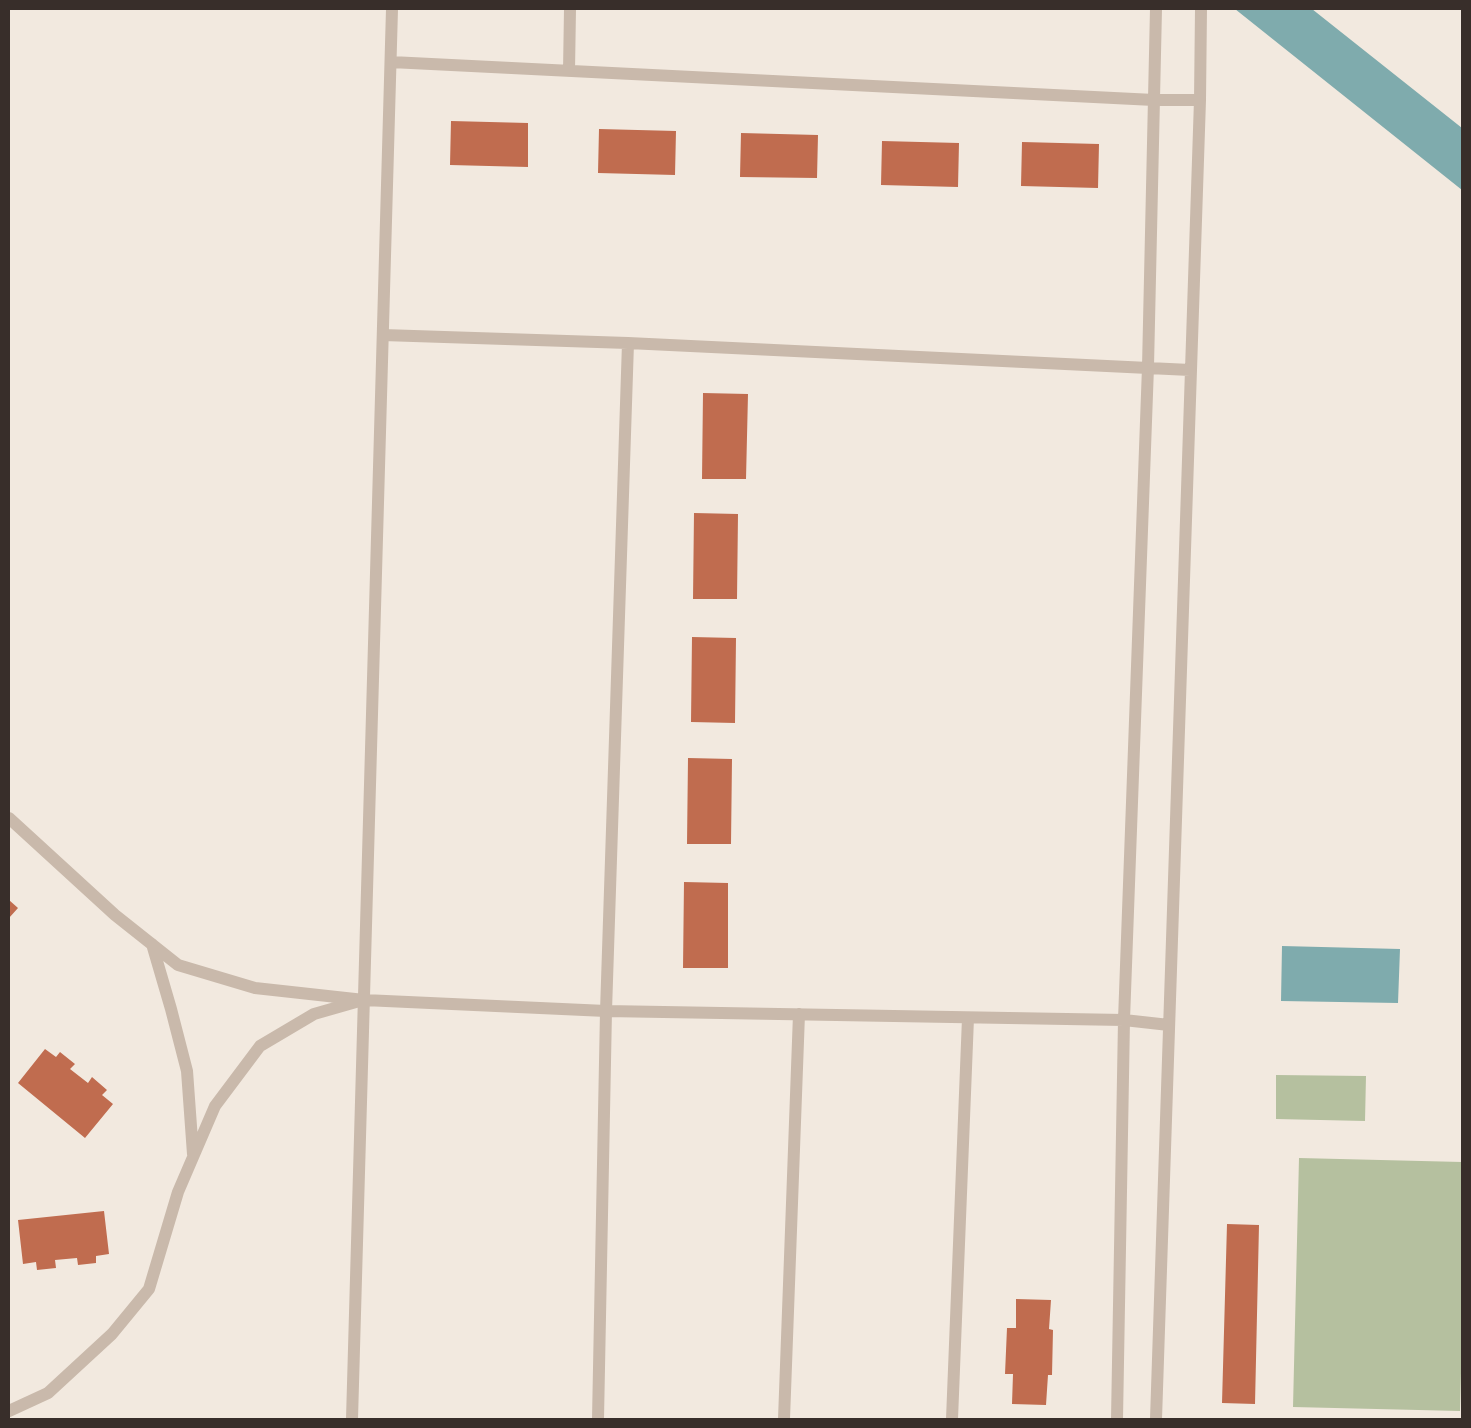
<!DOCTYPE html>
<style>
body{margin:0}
#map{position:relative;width:1471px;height:1428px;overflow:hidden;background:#f2e9df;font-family:"Open Sans",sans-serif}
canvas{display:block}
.frame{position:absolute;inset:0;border:10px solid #382e2a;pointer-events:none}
</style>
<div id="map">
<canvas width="1471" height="1428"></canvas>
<div class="frame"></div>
</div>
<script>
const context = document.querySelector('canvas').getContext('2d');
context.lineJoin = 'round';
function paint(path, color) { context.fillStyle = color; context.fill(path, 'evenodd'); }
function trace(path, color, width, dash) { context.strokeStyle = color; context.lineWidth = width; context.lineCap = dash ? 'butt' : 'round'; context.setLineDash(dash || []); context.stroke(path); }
paint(new Path2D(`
 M1276,1075L1366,1076L1365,1121L1276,1119Z
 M1299,1158L1462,1162V1335L1460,1411L1293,1407Z`), '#b5c09f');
paint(new Path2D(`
 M1235,9H1312L1462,128V190Z
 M1282,946L1400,949L1398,1003L1281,1001Z`), '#7fabad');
paint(new Path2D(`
 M451,121L528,123V167L450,165Z
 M599,129L676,131L675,175L598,173Z
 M741,133L818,135L817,178L740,177Z
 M882,141L959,143L958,187L881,185Z
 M1022,142L1099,144L1098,188L1021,186Z
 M703,393L748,394L746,479H702Z
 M694,513L738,514L737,599H693Z
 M692,637L736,638L735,723L691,722Z
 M688,758L732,759L731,844H687Z
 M684,882L728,883V968H683Z
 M9,900L18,908L9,918Z
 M45,1049L56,1057L60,1052L75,1064L70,1069L88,1083L92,1077L107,1090L102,1095L113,1104L85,1138L18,1083Z
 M104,1211L109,1254L96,1256V1263L78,1265L77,1258L55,1260L56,1268L37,1270L36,1262L23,1264L18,1220Z
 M1227,1224L1259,1225L1255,1404L1222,1403Z
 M1016,1299L1051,1300L1049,1329L1053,1330L1052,1375H1048L1046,1405L1012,1404L1013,1374H1005L1007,1328H1016Z`), '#c06c4f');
trace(new Path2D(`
 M391,62L1154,100H1200
 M569,71L570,9
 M383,335L628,343L1190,370
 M9,818L115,915L178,965L255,988L364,1000L606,1011L1124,1020L1169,1025
 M152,944L171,1009L187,1071L193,1154
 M9,1411L48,1393L112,1334L149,1289L178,1192L215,1106L260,1046L314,1014L356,1002
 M352,1419L392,9
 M598,1419L606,1011L628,343
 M784,1419L799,1014
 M952,1419L968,1018
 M1117,1419L1124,1020L1148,367L1156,9
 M1156,1419L1200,100L1201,9`), '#c9b9ab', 12);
</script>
